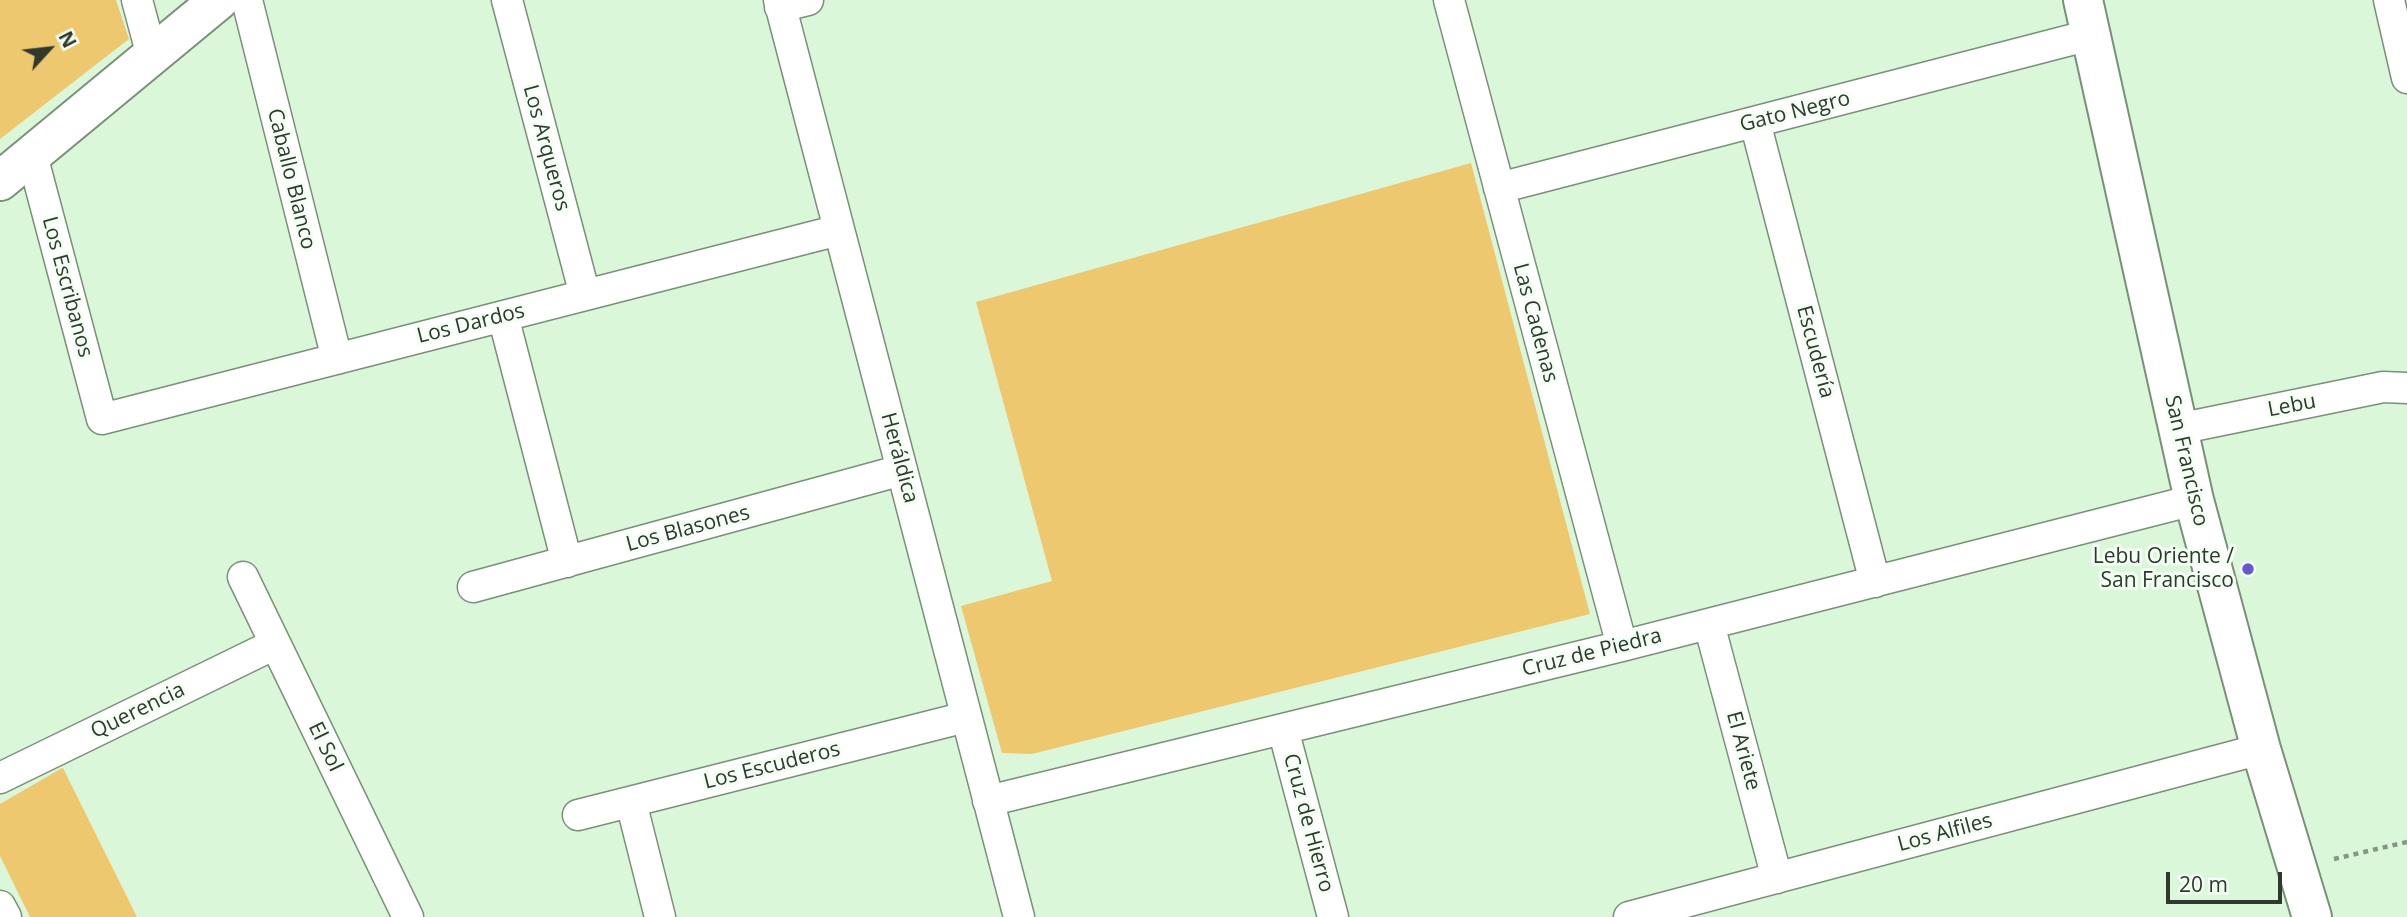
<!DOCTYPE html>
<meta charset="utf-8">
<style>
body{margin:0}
#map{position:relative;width:2407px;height:917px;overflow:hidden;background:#dbf7da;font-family:"Open Sans",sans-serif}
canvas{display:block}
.north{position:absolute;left:14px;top:14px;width:70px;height:70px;-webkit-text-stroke:5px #f3fff3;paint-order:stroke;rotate:63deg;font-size:19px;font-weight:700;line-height:28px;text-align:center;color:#2f392e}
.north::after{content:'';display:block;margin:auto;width:24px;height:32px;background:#2f392e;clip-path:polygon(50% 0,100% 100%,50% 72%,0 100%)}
.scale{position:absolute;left:2166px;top:872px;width:116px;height:32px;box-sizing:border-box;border:4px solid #2f392e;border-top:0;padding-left:9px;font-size:21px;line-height:24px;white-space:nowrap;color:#2f392e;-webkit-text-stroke:5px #f3fff3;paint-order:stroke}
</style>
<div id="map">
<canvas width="2407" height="917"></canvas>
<div class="north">N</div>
<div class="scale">20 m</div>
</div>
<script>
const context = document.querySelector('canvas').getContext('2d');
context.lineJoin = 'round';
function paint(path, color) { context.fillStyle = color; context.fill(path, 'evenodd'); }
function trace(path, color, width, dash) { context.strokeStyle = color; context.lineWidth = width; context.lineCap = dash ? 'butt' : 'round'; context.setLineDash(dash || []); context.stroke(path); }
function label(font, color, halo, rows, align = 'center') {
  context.font = font + ' "Open Sans",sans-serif'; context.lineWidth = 6; context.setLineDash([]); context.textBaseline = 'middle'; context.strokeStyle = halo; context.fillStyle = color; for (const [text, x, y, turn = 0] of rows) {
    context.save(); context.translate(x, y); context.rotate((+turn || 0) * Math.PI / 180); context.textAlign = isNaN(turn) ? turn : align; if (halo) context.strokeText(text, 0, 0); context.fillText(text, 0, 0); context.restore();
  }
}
paint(new Path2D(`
 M0,0H116L129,39L0,139Z
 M1471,163L1590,614L1032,754L1002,753L961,606L1052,581L976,302Z
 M62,768H63L137,917H30L0,856V804Z`), '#edc86f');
const street = new Path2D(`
 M137,0L152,56
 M247,0L337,359
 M507,0L585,295
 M779,0L1019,917
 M1449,0L1622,646
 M2389,0L2407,78
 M780,7L808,0
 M1755,122L1875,582
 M32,155L102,419L839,230
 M1499,188L2090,35
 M503,316L567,562
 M2178,429L2383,387L2407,388
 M243,577L408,917
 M473,587L902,470
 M1709,624L1777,878
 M1283,729L1333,917
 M0,778L275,644
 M988,801L1622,646L2194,500
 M631,802L660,917
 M578,815L966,717
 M0,906L6,917
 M1629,917L2261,749`);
const secondary = new Path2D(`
 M2083,0L2194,500L2261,749L2312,917
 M0,181L219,0`);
trace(street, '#789177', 33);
trace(secondary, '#789177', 42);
trace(new Path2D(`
 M2334,859L2407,842`), '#849783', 4.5, [5, 5]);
trace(street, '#fff', 30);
trace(secondary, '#fff', 38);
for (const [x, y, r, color] of [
 [2248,569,7,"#6757d0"]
]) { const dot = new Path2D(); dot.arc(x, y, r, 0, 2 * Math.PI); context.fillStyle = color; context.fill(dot); trace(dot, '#f3fff3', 2.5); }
label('21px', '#2f392e', '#f3fff3', [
 ["Gato Negro",1795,112,-14],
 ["Los Arqueros",546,148,75],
 ["Caballo Blanco",291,179,76],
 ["Los Escribanos",67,287,75],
 ["Las Cadenas",1535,323,75],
 ["Los Dardos",471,324,-14],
 ["Escudería",1815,352,75],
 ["Lebu",2292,406,-11],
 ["Heráldica",899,458,75],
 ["San Francisco",2186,461,77],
 ["Los Blasones",688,529,-15],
 ["Cruz de Piedra",1592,653,-14],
 ["Querencia",138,711,-26],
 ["El Sol",325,747,64],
 ["El Ariete",1743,751,75],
 ["Los Escuderos",772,766,-14],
 ["Cruz de Hierro",1308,823,75],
 ["Los Alfiles",1945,833,-15]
]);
label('21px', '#2f392e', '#f3fff3', [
 ["Lebu Oriente /",2234,557],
 ["San Francisco",2234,581]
], 'right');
</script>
